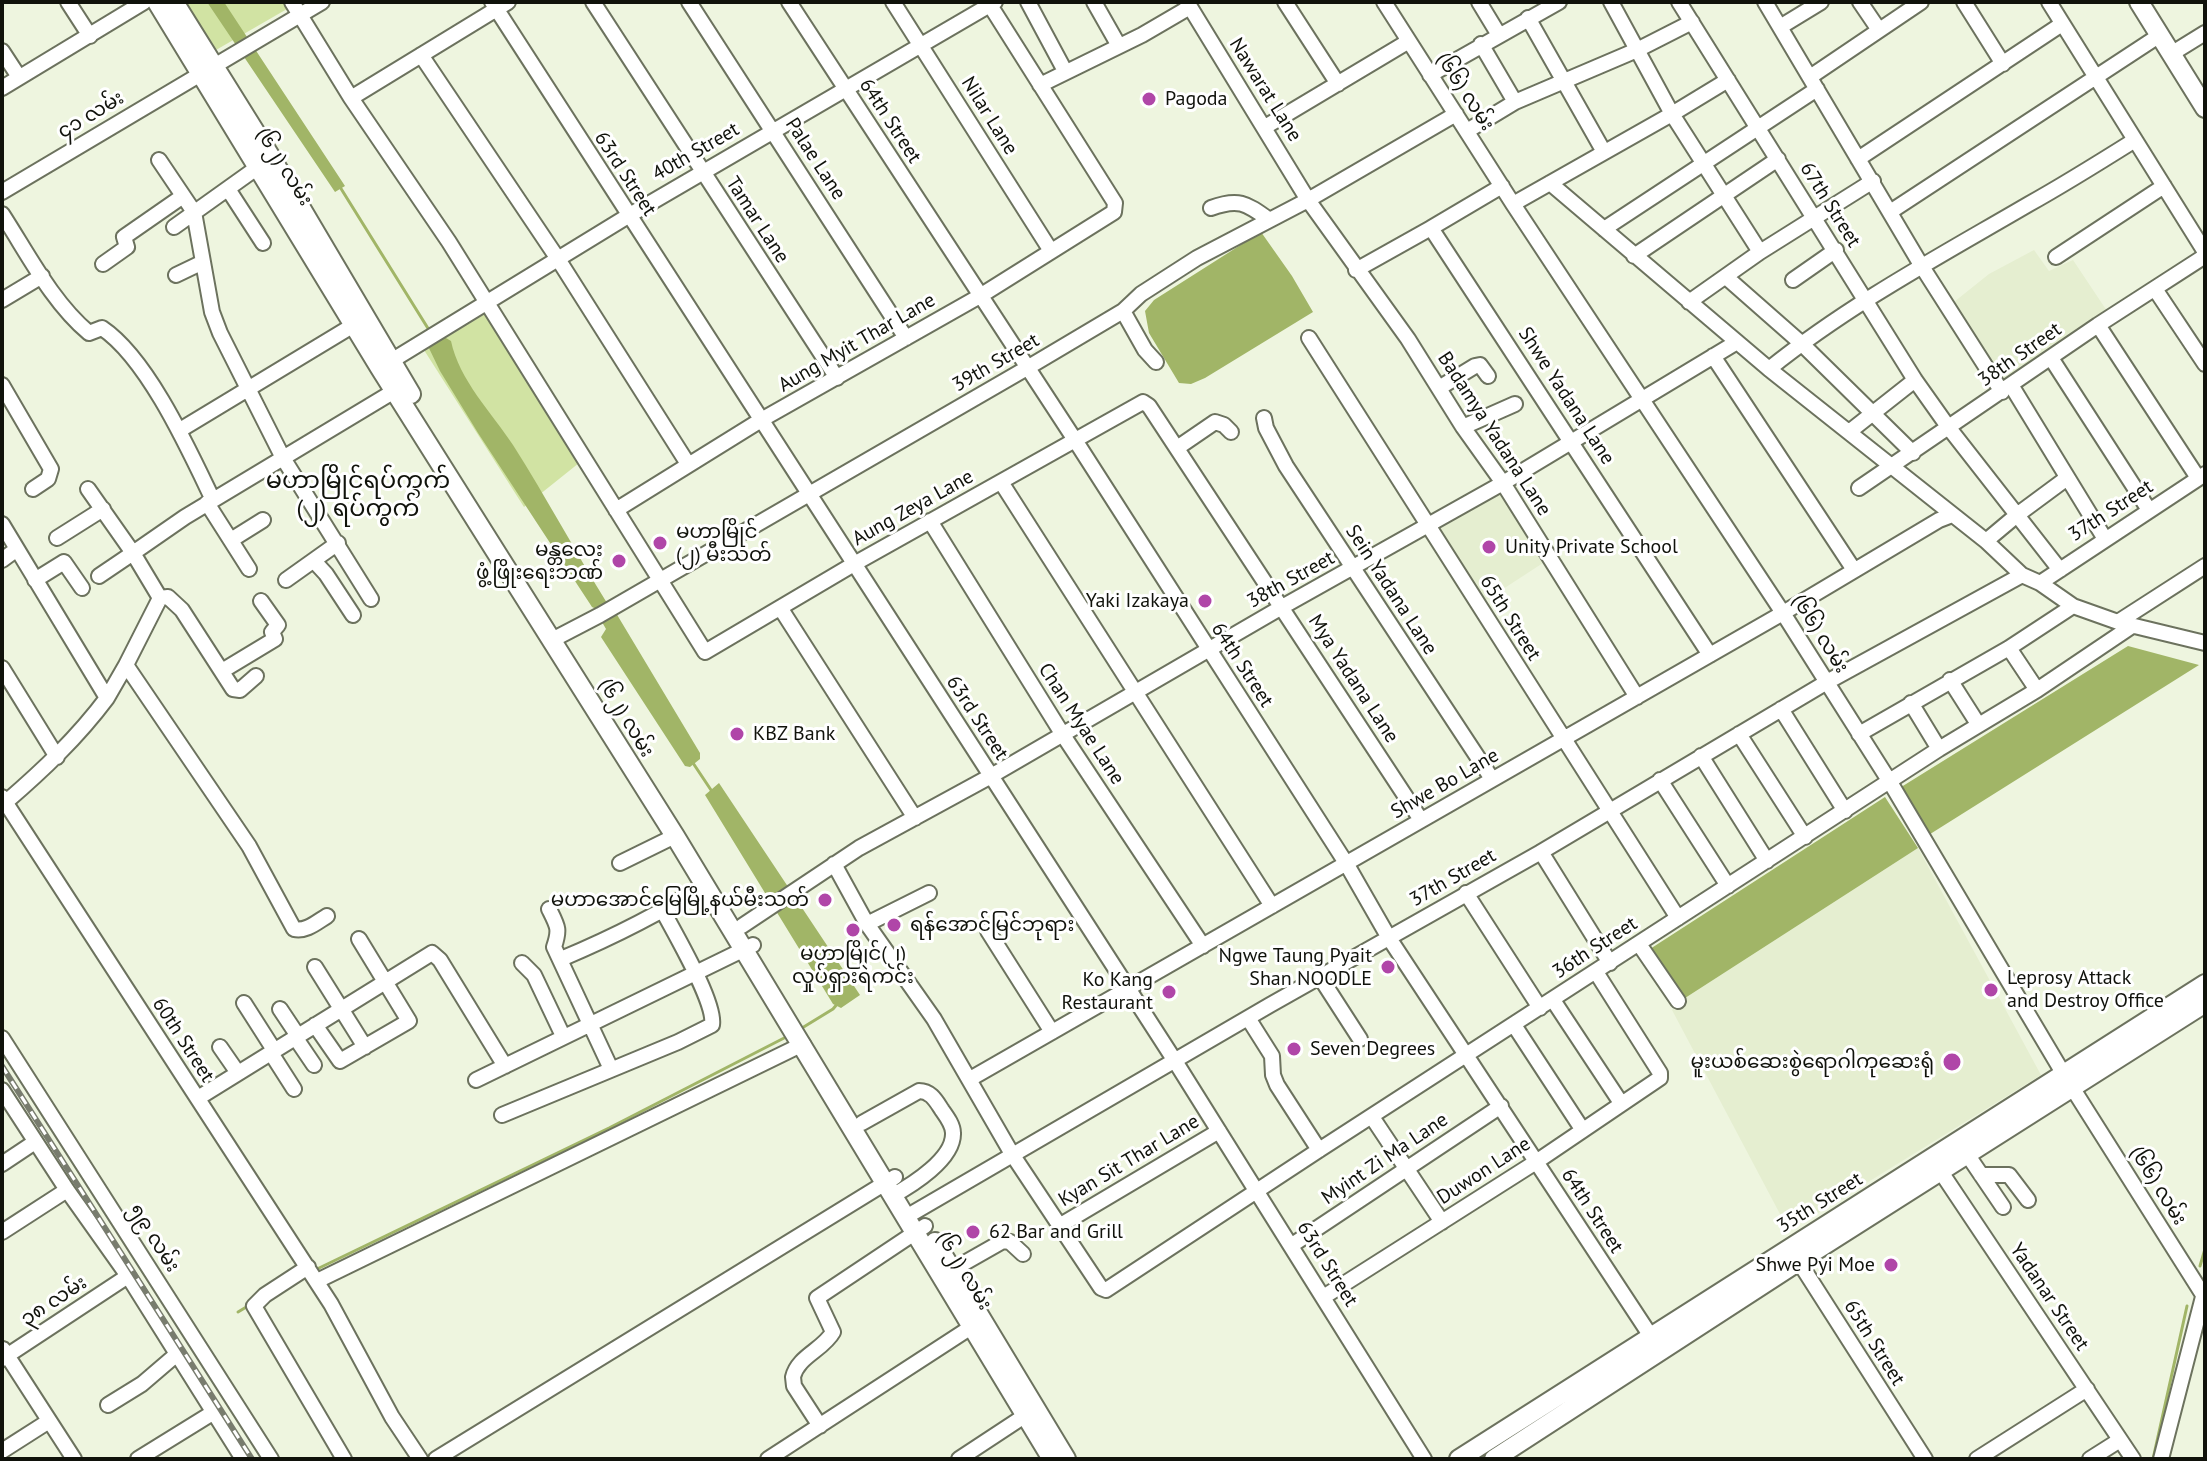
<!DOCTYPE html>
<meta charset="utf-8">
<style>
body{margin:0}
#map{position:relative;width:2207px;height:1461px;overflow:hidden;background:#eef5df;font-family:"PT Sans",sans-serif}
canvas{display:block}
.frame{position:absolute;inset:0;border:4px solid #10120b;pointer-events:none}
</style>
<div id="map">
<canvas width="2207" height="1461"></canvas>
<div class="frame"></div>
</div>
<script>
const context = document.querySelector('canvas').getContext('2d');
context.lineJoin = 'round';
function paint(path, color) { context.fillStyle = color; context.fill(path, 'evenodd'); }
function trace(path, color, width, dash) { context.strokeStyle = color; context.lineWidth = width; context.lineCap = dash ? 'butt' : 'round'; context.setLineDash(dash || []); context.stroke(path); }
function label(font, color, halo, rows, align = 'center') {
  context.font = font + ' "PT Sans","Noto Sans Myanmar",sans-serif'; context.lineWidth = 6; context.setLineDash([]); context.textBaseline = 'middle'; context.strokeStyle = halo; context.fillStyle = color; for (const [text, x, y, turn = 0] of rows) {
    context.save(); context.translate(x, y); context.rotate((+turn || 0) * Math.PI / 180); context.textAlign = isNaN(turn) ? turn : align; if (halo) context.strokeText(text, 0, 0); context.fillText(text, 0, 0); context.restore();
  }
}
paint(new Path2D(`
 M2034,250L2049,271L2073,260L2109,314L2003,381L1954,302L1989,274Z
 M1499,493L1543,563L1480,604L1434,530Z
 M1918,848L2041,1075L1789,1231L1672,1010L1682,1000Z`), '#e5eed0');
paint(new Path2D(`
 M186,2H283L287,9L216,50Z
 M485,314L579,463L524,507L424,350Z`), '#d1e3a3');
paint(new Path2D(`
 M207,2H224L345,186L335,192Z
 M1261,232L1292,276L1313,312L1205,378L1191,384L1179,383L1149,333L1145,311L1154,300Z
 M441,335L451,341C459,380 492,413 513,445C546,497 575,551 607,603L596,609L592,607L478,433L440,371L427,344Z
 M616,613L700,753V759L690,767L685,766L601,637L606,629L602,622Z
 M2128,646L2199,665L1927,836L1898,789Z
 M719,783L860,995L841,1008L833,1004L705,795Z
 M1885,797L1918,848L1682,1000L1650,949Z`), '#a1b567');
trace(new Path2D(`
 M340,187L429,330
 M693,763L711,790
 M802,1028L833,1009L838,1003
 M2200,1266L2205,1249
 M315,1270L609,1128L788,1036
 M238,1312L248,1306
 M2153,1459L2187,1306`), '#a1b567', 3);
const minor = new Path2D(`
 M68,2L90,36
 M292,2L351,98L449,242L705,652L854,564L1143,402L1149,406L1421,820
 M492,2L1175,1061L1424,1459
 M593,2L837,378
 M689,2L906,338
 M789,2L1075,440L1346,863L1389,938L1656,1344
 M893,2L1051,251
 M1028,2L1065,71
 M1094,2L1119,46
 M1187,2L1308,200L1408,339L1463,427L1503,483L1637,697
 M1285,2L1338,84
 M1384,2L1513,204L1783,613L1890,782L2063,1073L2205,1298
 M1479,2L1499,35
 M1611,2L1672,114L1760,252
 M1679,2L1915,380L1949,428L2060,570
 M1765,2L1921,265L2002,392
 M1860,2L1879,30
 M1964,2L2003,64
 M2049,2L2205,252
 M1528,18L1604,152
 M1780,27L1821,2
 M1481,44L1515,102
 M2,51L19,77
 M2171,54L2205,33
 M421,55L558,259L688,464
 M1430,75L1559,2
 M1810,77L1921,2
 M1040,85L1142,35L1190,7
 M2,88L144,2
 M351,98L508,2
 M1265,127L1409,41
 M1467,131L1515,102L1637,50L1692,22
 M1858,159L2062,24
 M159,160L194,212L212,312L220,333L283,458L371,599
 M1550,183L1769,369L1986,541L2022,575L2040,583L2073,606L2118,622L2205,643
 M1502,186L1431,228L1710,655
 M228,189L263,243
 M2,192L322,2
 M1513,204L1672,114L1728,80
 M1211,208C1238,198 1246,203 1268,219
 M1890,212L2160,35
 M2,214C28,254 52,302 89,333L102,328C148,359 189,450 213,500
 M174,227L258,167
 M1604,229L1817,89
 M1634,256L1778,159
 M2056,257L2164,186
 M103,264L127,247L124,237L183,196
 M1356,270L1431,228
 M176,275L201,263
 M1726,277L1801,343L1913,453
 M1793,280L1836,250
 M2155,289L2205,364
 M2,300L42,276
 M1689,302L1760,252L1873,181
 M1123,311L1145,350L1156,362
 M2098,325L2198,478
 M1309,338L1678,918
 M1713,356L1854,570
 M2051,358L2149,510
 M383,366L628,216L995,2
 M1769,369C1850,304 1940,256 2029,204C2065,184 2100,162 2135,140
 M2,385L51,469L48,479L33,489
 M2011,385L2105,539
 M1439,388L1475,366L1480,365L1488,376
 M1264,418L1266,428L1286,466L1492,779
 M1463,427L1515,404
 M180,430L362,320
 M1849,432L1915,380
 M1177,448L1215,422L1224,425L1231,432
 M1001,482L1272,906
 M1859,488L2098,325L2205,256
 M88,489L133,553L99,576
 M207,503L249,569
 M616,510L761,420L980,296L1114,212L1115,203L988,2
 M930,521L1063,735L1203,946
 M2,524L107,698C77,738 43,770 6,802
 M57,538L103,509
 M231,540L263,520
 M1986,541L2017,515L2067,478
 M2,560L17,549
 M314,561L326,574L353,615
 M35,580L64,562L82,588
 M286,580L338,543
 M2040,583L2205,474
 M160,598L168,597L182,610L233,689L240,690L256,676
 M781,609L915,818
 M2118,622L2205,566
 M552,640L600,615L1027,368L1123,311L1141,294L1197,258L1308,200L1456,114
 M2009,648L2037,690
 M2,668L57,757
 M222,671L275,639L272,632L278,625L261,601
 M1950,680L1978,724
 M107,698L126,665
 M1911,703L1939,749
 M1781,709L1845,811
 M1739,734L1805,837
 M1859,734L2009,648L2073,606
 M1701,756L1767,861
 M1660,780L1728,886
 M2,797L331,1304L392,1417L420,1459
 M1541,852L1610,963
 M620,863L675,836
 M834,864L867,924L934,1019L1012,1154L1101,1288L1106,1290L1319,1150L1939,749L2037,690L2132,626
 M1466,893L1540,1008
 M549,909C558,927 560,929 554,947L611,1069
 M327,916C317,922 306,932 294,929L249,846L126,665L160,598L133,553L185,517L401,387
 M867,924L929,893
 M742,926L859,848L991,776L1282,607L1503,483L1737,342
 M988,931L1052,1032
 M1639,944L1678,1001
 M561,959C611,938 658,915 704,885
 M522,963L534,975L563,1036
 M315,967L365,1047
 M1320,977L1360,1039
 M1553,1000L1621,1103
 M244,1003L274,1050
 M280,1009L298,1036
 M1248,1018L1272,1056L1273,1075L1277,1085L1319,1150
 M315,1025L340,1061L409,1021L359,939
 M1514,1025L1582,1129
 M295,1037L314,1065
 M2,1038L271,1459
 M220,1047L238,1073
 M271,1053L294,1089
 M970,1079L1783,613L1939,520L1952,515
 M476,1080L753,945
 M2,1090L67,1190L128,1276L243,1459
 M198,1098L432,953L440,960L505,1066
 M502,1115L678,1042L712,1025C716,1003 675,934 663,911
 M1372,1117L1442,1222
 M862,1123L919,1091C931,1091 936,1101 942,1110C947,1117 953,1125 953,1133C954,1159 912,1185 892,1196
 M1967,1154L2003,1207
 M1935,1163L2133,1459
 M2,1164L35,1142
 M1981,1175H2009L2028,1200
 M906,1217L1270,1005L1541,852L1827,682L2022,575
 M1059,1226L1219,1131
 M2,1232L67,1190
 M1292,1245L1501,1106
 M1794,1254L1925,1459
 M308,1267L265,1295L254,1306L344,1459
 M952,1270L1003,1241L1010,1242L1023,1254
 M317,1281L803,1044
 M1325,1296L1536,1162L1660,1078V1073L1596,972
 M3,1349L74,1459
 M2,1359L128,1276
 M108,1405L142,1384L177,1354
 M820,1426L794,1386L793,1377C798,1356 823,1350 833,1332L817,1298L925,1226
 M2,1451L49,1421
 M138,1459L214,1412
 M436,1459L895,1177
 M768,1459L979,1322
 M959,1459L1032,1411
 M1977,1459L2087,1389
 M2090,1459L2120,1440
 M2161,1459L2205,1289`);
const major = new Path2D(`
 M157,2L380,368L675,836L1052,1459
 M174,2L272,159L411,394
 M2139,2L2205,108
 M935,1242L1066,1459
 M1459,1459L2205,984
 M1494,1459L1799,1261L2205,1003`);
trace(minor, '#6c725e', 18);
trace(major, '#6c725e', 22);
trace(minor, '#fff', 14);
trace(major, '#fff', 18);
const rail = new Path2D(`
 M2,1066L252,1459`);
trace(rail, '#787c6e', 6);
trace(rail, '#fff', 3, [9]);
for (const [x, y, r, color] of [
 [1149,99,8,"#b046a8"],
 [660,543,8,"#b046a8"],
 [1489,547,8,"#b046a8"],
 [619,561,8,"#b046a8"],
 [1205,601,8,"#b046a8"],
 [737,734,8,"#b046a8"],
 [825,900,8,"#b046a8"],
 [894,925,8,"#b046a8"],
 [853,930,8,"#b046a8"],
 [1388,967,8,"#b046a8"],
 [1991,990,8,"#b046a8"],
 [1169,992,8,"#b046a8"],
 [1294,1049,8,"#b046a8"],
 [1952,1062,10,"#b046a8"],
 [973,1232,8,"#b046a8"],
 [1891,1265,8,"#b046a8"]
]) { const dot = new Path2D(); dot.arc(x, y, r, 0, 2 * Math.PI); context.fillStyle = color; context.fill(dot); trace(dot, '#fff', 3); }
label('20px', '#10120b', '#fff', [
 ["Nawarat Lane",1265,90,58],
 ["(၆၆) လမ်း",1465,92,57],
 ["၄၁ လမ်း",91,115,-31],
 ["Nilar Lane",989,116,58],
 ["64th Street",890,121,57],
 ["40th Street",696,152,-30],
 ["Palae Lane",815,159,57],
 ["(၆၂) လမ်း",284,167,58],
 ["63rd Street",625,174,57],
 ["67th Street",1830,205,58],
 ["Tamar Lane",757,220,57],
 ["Aung Myit Thar Lane",857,343,-30],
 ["38th Street",2020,355,-35],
 ["39th Street",996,363,-30],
 ["Shwe Yadana Lane",1566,396,57],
 ["Badamya Yadana Lane",1494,434,57],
 ["Aung Zeya Lane",913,508,-29],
 ["37th Street",2111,511,-33],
 ["38th Street",1291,580,-29],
 ["Sein Yadana Lane",1391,590,57],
 ["65th Street",1510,618,58],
 ["(၆၆) လမ်း",1820,634,58],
 ["64th Street",1242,665,57],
 ["Mya Yadana Lane",1353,679,57],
 ["(၆၂) လမ်း",626,718,59],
 ["63rd Street",977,718,57],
 ["Chan Myae Lane",1081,724,57],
 ["Shwe Bo Lane",1445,784,-30],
 ["37th Street",1453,878,-30],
 ["36th Street",1595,948,-33],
 ["60th Street",183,1040,57],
 ["Myint Zi Ma Lane",1385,1159,-34],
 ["Kyan Sit Thar Lane",1129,1161,-31],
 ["Duwon Lane",1484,1171,-33],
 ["(၆၆) လမ်း",2158,1186,58],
 ["35th Street",1820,1203,-32],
 ["64th Street",1592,1211,57],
 ["၅၉ လမ်း",154,1238,58],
 ["63rd Street",1327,1264,58],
 ["(၆၂) လမ်း",964,1271,59],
 ["Yadanar Street",2049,1297,56],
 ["၃၈ လမ်း",54,1301,-33],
 ["65th Street",1874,1343,58]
]);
label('20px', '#10120b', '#fff', [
 ["Pagoda",1165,99],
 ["မဟာမြိုင်",676,532],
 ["(၂) မီးသတ်",676,555],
 ["Unity Private School",1505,547],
 ["မန္တလေး",603,550,"right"],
 ["ဖွံ့ဖြိုးရေးဘဏ်",603,573,"right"],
 ["Yaki Izakaya",1189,601,"right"],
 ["KBZ Bank",753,734],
 ["မဟာအောင်မြေမြို့နယ်မီးသတ်",809,900,"right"],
 ["ရန်အောင်မြင်ဘုရား",910,925],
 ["မဟာမြိုင်(၂)",853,954,"center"],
 ["လှုပ်ရှားရဲကင်း",853,977,"center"],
 ["Ngwe Taung Pyait",1372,956,"right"],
 ["Shan NOODLE",1372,979,"right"],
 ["Leprosy Attack",2007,978],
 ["and Destroy Office",2007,1001],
 ["Ko Kang",1153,980,"right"],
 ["Restaurant",1153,1003,"right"],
 ["Seven Degrees",1310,1049],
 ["မူးယစ်ဆေးစွဲရောဂါကုဆေးရုံ",1934,1062,"right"],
 ["62 Bar and Grill",989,1232],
 ["Shwe Pyi Moe",1875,1265,"right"]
], 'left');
label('24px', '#10120b', '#fff', [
 ["မဟာမြိုင်ရပ်ကွက်",358,481],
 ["(၂) ရပ်ကွက်",358,509]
]);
</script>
